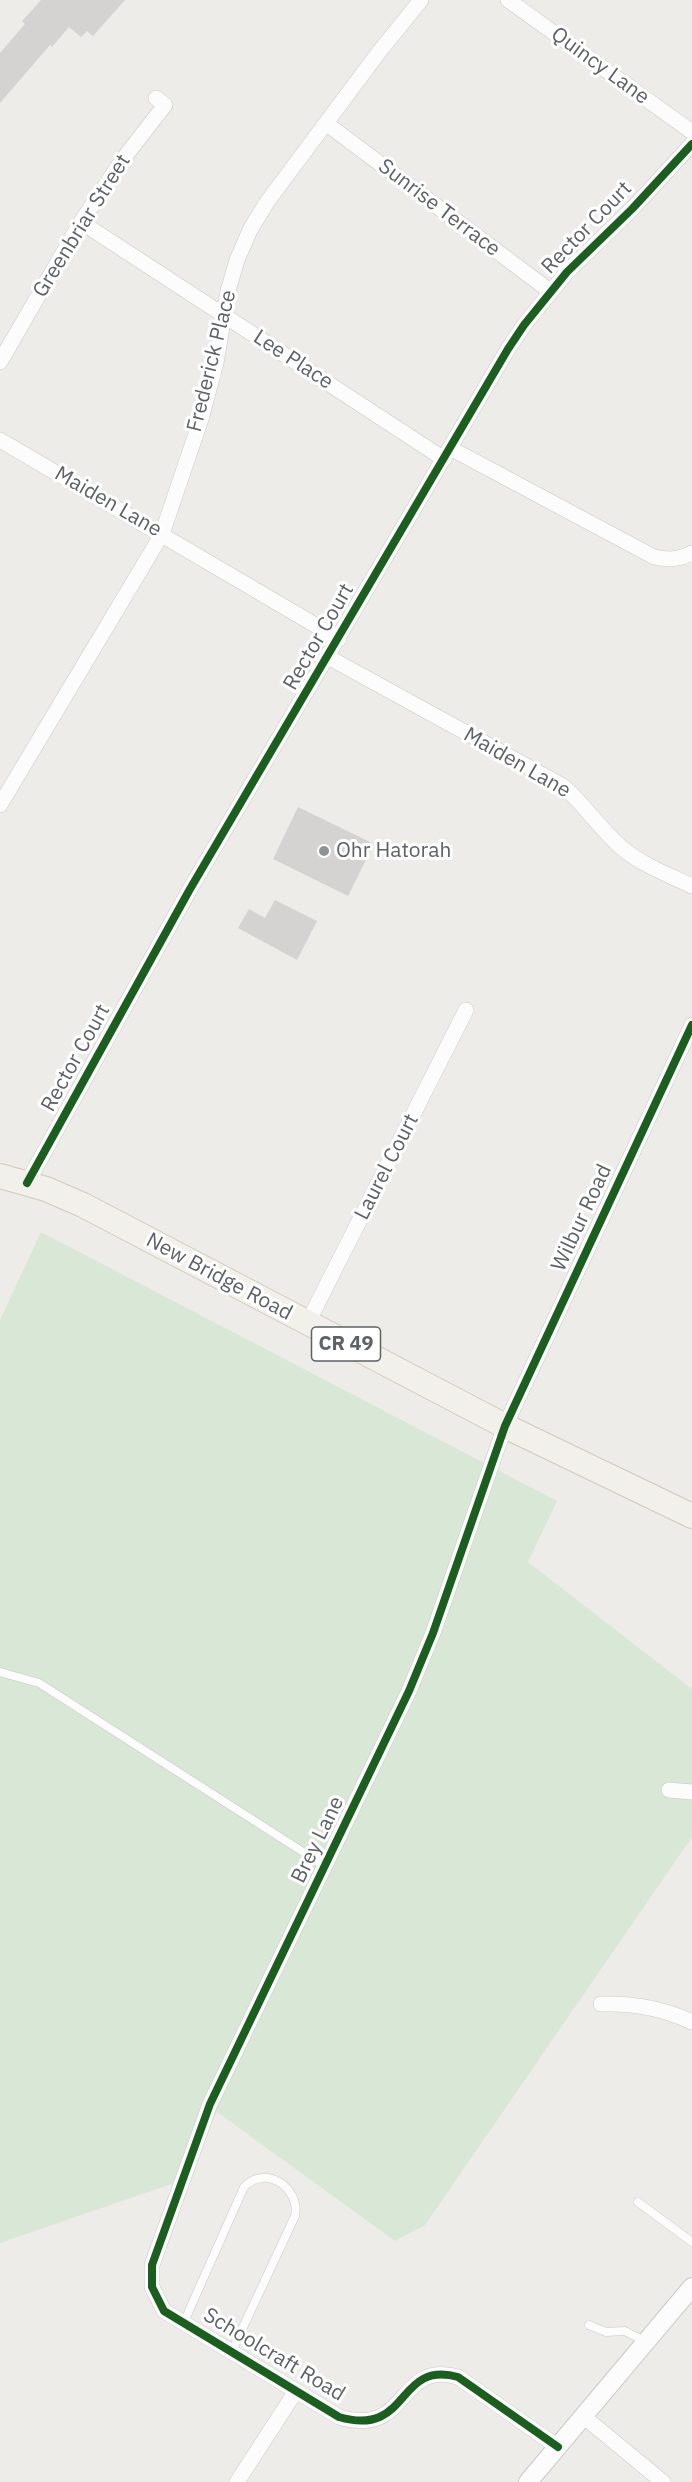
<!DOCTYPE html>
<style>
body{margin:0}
canvas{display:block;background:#edece9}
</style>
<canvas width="692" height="2482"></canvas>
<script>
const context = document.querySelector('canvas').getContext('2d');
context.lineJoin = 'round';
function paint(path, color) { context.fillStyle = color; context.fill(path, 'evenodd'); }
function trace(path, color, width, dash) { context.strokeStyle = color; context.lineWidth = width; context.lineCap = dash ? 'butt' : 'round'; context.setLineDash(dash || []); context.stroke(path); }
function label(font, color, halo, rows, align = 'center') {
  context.font = font + ' "IBM Plex Sans",sans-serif'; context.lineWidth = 6; context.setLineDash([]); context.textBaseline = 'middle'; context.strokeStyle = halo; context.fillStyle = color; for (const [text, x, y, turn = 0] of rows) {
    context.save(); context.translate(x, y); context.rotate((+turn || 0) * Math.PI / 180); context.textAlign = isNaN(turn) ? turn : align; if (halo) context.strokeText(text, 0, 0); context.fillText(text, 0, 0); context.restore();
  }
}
paint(new Path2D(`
 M41,1232L557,1501L528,1562L692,1689V1837L425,2225L395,2241L217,2112L186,2179L0,2243V1320Z`), '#d9e7d6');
paint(new Path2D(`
 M41,0H125L93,36L87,31L81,37L69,27L52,47L50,45L0,103V53L25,24L22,21Z
 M298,807L374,844L348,896L273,859Z
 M275,900L317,921L297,960L238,928L249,909L265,918Z`), '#d4d3d2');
const service = new Path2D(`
 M0,1672L39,1683L325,1866
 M638,2202L692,2242
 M184,2322L244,2187C265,2164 301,2188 295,2216L232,2351
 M589,2325L606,2332L625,2331L644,2341`);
const minor = new Path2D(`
 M508,0L692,132
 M327,124L550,291
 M81,222L444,459
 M0,362L81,222L123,159L165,105L156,98
 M0,440L339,639
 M450,448L654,557C668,560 678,560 692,553
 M328,657L563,786C585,805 600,829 622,848C642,865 669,875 692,886
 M0,805L162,534L201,419L216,363L228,291L237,260L250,230L267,202L379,52L421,0
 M27,1183L190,889L508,349L524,325L567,272L632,209L692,144
 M307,1324L466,1010
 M669,1790L692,1792
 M601,2004C633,2003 663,2008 692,2022
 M583,2416L663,2482
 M558,2447L458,2377C395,2360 411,2438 339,2417L164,2311L152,2287V2265L210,2104L409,1691L433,1633L505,1426L692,1025
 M237,2482L296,2391`);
const tertiary = new Path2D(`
 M528,2482L692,2287`);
const primary = new Path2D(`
 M0,1176L46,1189L83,1205L505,1426L692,1516`);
trace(service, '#c8c8c8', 9);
trace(minor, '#c8c8c8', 16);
trace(tertiary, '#c8c8c8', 20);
trace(primary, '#d2caba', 26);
trace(service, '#fcfcfc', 8);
trace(minor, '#fcfcfc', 15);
trace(tertiary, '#fcfcfc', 18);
trace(primary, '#f2f0ea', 24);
trace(new Path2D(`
 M27,1183L190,889L508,349L524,325L567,272L632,209L692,144
 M558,2447L458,2377C395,2360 411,2438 339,2417L164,2311L152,2287V2265L210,2104L409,1691L433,1633L505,1426L692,1025`), '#1b5e20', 8);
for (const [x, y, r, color] of [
 [324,851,6,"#909294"]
]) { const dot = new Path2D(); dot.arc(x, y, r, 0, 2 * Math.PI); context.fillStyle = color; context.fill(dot); trace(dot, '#fff', 2); }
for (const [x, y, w] of [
 [346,1344,69]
]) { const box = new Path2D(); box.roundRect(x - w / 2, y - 17, w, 34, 4.5); context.fillStyle = '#fff'; context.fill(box); trace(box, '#5e6266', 1.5); }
label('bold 20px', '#5e6266', null, [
 ["CR 49",346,1344]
]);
label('21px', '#5e6266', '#fff', [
 ["Quincy Lane",600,66,36],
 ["Sunrise Terrace",439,208,37],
 ["Greenbriar Street",82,226,-58],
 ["Rector Court",587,228,-46],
 ["Lee Place",293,360,33],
 ["Frederick Place",212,361,-76],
 ["Maiden Lane",108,502,30],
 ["Rector Court",319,637,-60],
 ["Maiden Lane",517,763,30],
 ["Rector Court",76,1058,-61],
 ["Laurel Court",387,1167,-63],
 ["Wilbur Road",582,1218,-65],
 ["New Bridge Road",219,1277,28],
 ["Brey Lane",318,1840,-64],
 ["Schoolcraft Road",274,2355,31]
]);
label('21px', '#5e6266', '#fff', [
 ["Ohr Hatorah",336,851]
], 'left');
</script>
